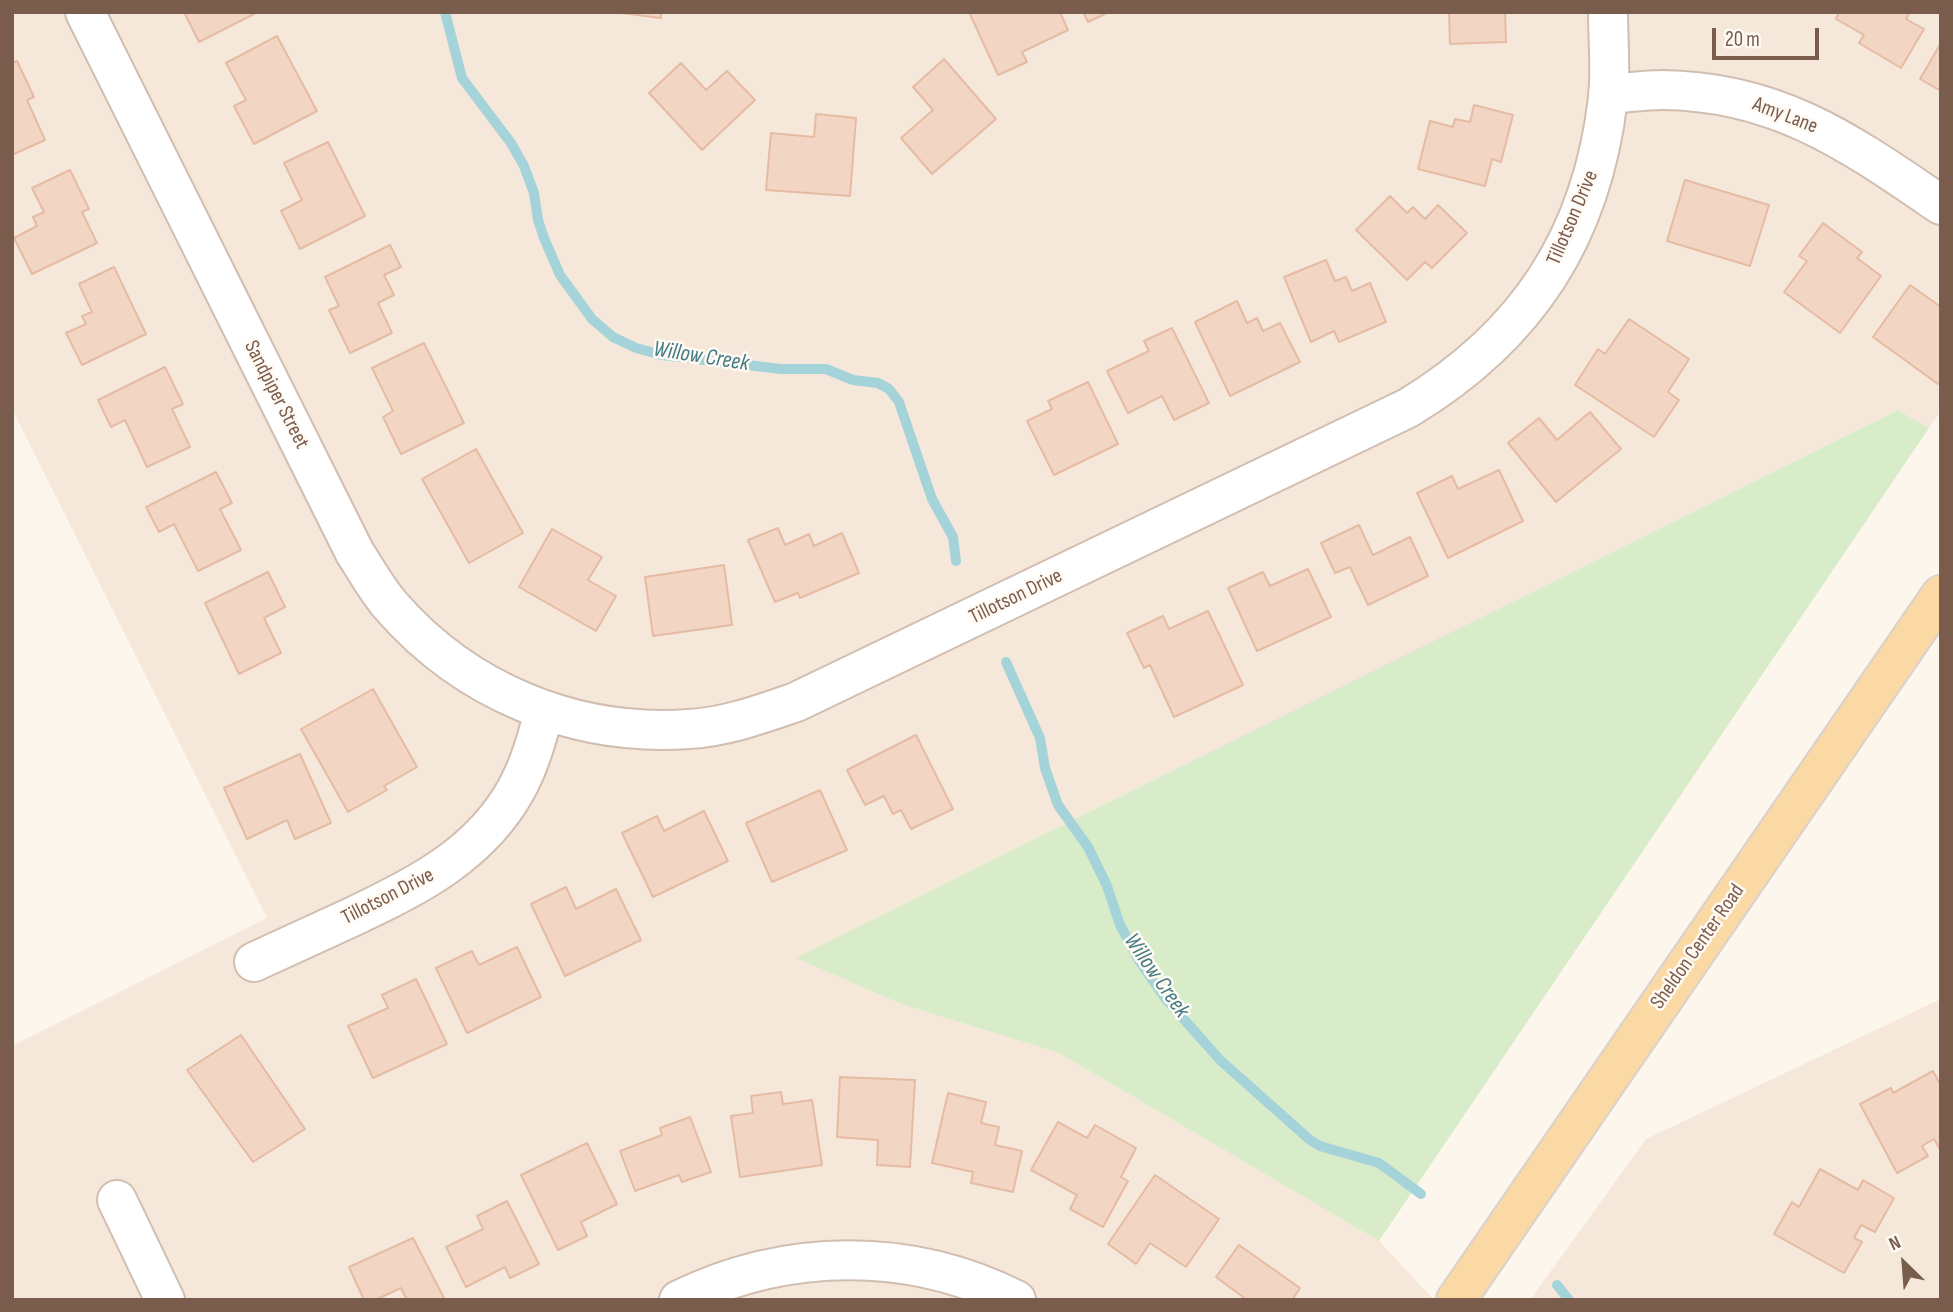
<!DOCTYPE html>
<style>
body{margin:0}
#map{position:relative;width:1953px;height:1312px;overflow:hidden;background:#fdf6ec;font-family:"Sofia Sans Condensed",sans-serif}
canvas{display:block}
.frame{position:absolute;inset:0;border:14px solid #7a5c4d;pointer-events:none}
.north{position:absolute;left:1869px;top:1228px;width:70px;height:70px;-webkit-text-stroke:5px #fffaf3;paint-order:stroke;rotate:335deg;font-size:19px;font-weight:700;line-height:28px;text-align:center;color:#7a5c4d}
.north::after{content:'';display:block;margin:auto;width:24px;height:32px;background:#7a5c4d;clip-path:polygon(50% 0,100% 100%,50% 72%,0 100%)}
.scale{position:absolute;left:1712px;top:28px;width:107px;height:32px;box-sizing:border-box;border:4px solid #7a5c4d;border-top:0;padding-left:9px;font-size:21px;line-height:24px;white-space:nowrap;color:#7a5c4d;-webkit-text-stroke:5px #fffaf3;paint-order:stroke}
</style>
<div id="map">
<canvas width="1953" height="1312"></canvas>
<div class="frame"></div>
<div class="north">N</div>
<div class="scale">20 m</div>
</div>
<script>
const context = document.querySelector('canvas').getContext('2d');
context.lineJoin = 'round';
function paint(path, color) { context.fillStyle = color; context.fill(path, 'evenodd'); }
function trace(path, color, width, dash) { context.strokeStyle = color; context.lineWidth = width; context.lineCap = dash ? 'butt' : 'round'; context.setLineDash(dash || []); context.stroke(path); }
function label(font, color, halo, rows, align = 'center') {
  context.font = font + ' "Sofia Sans Condensed",sans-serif'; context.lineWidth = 5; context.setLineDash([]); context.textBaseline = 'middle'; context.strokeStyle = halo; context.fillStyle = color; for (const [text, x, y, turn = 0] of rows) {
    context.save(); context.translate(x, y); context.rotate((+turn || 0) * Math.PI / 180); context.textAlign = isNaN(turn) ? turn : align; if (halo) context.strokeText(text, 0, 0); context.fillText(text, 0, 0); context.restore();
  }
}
paint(new Path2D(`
 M12,12H1941V411L1929,428L1898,410L797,958L901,1004L1059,1053L1379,1241L1434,1300H12V1046L267,918L12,409Z
 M1941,999V1300H1530L1646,1139Z`), '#f5e8da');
paint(new Path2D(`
 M1898,410L1929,428L1379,1241L1059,1053L901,1004L796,958Z`), '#d8ecc9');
trace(new Path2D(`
 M445,12L462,78L511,143L524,166L534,193L538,220L544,238L560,275L592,319L613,337L636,348L662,355L781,369H826L853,380L878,383L889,389L899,402L932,499L953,537L956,561
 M1006,662L1040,738L1045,768L1058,805L1088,847L1107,886L1120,925L1140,962L1165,998L1220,1060L1310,1140L1320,1146L1379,1163L1421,1194
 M1557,1285L1569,1300`), '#a5d3da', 10);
const building = new Path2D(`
 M184,12H258L199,42Z
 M614,12H661V18Z
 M969,12H1060L1068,30L1022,52L1027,62L998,75Z
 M1083,12H1109L1088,22Z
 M1449,12H1505L1506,42L1450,44Z
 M1839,12H1910L1906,19L1924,29L1901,68L1859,43L1864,35L1836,19Z
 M277,36L317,111L254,144L234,106L246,100L226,63Z
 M1941,43V91L1920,79Z
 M944,59L996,119L932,174L901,138L933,110L913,87Z
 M17,61L34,97L27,100L45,140L12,155V63Z
 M681,63L706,90L727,71L755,100L702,150L649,93Z
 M1474,105L1513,115L1501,162L1492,159L1485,186L1418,169L1430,121L1453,127L1455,119L1470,122Z
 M816,114L856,118L850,196L766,190L771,133L814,137Z
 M328,142L365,216L300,249L281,211L302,200L284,163Z
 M70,170L89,209L82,212L97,243L32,274L14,238L37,226L33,217L44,212L32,188Z
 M1685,180L1769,205L1750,266L1667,241Z
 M1390,196L1407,213L1413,207L1425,219L1438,205L1467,233L1432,268L1425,262L1407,280L1356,230Z
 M1823,223L1862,252L1857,258L1881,276L1840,333L1784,292L1807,261L1799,256Z
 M390,245L401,267L384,275L394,295L378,303L392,333L350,353L329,310L339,306L325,277Z
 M1326,260L1335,281L1346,277L1352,291L1370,283L1386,322L1339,342L1334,331L1311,342L1284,277Z
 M114,267L146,334L82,365L66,333L86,324L82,316L92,312L79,284Z
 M1910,285L1941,307V380L1938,384L1873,337Z
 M1237,301L1247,323L1257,318L1263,331L1280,323L1300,362L1230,396L1195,322Z
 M1629,319L1689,359L1668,392L1679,400L1654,437L1575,385L1598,349L1605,354Z
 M1172,328L1209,403L1174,420L1162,396L1128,413L1107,371L1149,351L1144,341Z
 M424,343L464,423L401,454L383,417L393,411L372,368Z
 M165,367L183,404L172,409L190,447L147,467L125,420L111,427L98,400Z
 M1088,382L1118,444L1054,475L1027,421L1052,409L1048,401Z
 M1590,412L1621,449L1556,502L1508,443L1539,418L1557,440Z
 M476,449L523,533L469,563L422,479Z
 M1499,470L1523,521L1448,558L1417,493L1452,476L1458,489Z
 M216,472L232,503L220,509L241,550L198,571L174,524L159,532L146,507Z
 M1359,525L1373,555L1410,537L1428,576L1368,605L1350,567L1335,573L1321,543Z
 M778,528L785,545L809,534L814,546L842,533L859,573L800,598L798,593L775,602L748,540Z
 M552,529L602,557L588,580L616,596L596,631L519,587Z
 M724,565L732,625L653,636L645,577Z
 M1308,569L1331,617L1257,651L1228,588L1263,572L1270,586Z
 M268,572L285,607L264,618L281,653L239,674L205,603Z
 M1208,611L1243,685L1174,717L1150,665L1144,668L1127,633L1163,616L1169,629Z
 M373,689L417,767L384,786L387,790L348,812L301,729Z
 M916,735L953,809L911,829L901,810L893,814L884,796L865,805L847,770Z
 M300,754L331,823L295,839L287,820L247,839L224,788Z
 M820,790L847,850L772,882L746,823Z
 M704,811L728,861L653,897L622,833L657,816L664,831Z
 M566,887L576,909L616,889L641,940L565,976L531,904Z
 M517,947L541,997L467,1033L436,968L472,951L479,965Z
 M416,979L447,1044L373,1078L348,1026L388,1008L382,995Z
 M241,1035L305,1129L253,1162L187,1070Z
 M1933,1071L1941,1086V1151L1934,1139L1922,1146L1928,1156L1897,1173L1860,1104L1891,1088L1893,1093Z
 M840,1077L915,1080L910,1167L877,1165L878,1140L837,1137Z
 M781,1092L783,1104L812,1100L822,1165L740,1177L731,1116L753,1113L751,1096Z
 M948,1093L986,1102L981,1123L999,1127L995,1145L1022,1151L1013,1192L971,1183L973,1172L932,1163Z
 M690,1117L711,1172L682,1182L679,1175L635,1191L620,1151L662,1135L660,1128Z
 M1058,1122L1087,1138L1095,1125L1136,1148L1121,1177L1128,1181L1103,1227L1070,1209L1077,1195L1031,1170Z
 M587,1143L617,1204L581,1222L587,1236L558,1250L521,1175Z
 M1820,1169L1858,1190L1863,1180L1894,1198L1875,1232L1861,1225L1854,1238L1862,1242L1844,1273L1774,1234L1792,1202L1799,1207Z
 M1155,1175L1219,1219L1186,1267L1150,1243L1136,1264L1108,1244Z
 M507,1201L539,1264L510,1278L505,1267L466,1287L446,1247L483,1229L477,1216Z
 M413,1238L445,1300H407L401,1288L375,1300H364L349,1267Z
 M1239,1245L1300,1288L1292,1300H1247L1216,1277Z`);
paint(building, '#f3d5c3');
trace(building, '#e6bba3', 2);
const minor = new Path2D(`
 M85,12L355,553C367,571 377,590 391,606C466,692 575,737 689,729C726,727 761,714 796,702L1408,408C1527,336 1592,237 1608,98C1611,70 1608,40 1608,12
 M1608,94C1626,93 1644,90 1662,90C1778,91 1850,143 1941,205
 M254,962C287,947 319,932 352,917C418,886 481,854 517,788C530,764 537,738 544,712
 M117,1200L165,1300
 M679,1300C786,1248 909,1246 1016,1300`);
const major = new Path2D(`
 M1456,1300L1941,595`);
trace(minor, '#d1beb0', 42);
trace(major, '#dad1cd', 42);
trace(minor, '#fff', 38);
trace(major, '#fbd9a5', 38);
label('21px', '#7a5c4d', '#fffaf3', [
 ["Amy Lane",1785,116,21],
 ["Tillotson Drive",1573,218,-67],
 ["Sandpiper Street",276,395,63],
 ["Tillotson Drive",1016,597,-26],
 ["Tillotson Drive",388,897,-27],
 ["Sheldon Center Road",1698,947,-55]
]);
label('italic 23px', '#437c86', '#fffaf3', [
 ["Willow Creek",701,357,9],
 ["Willow Creek",1156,976,55]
]);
</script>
